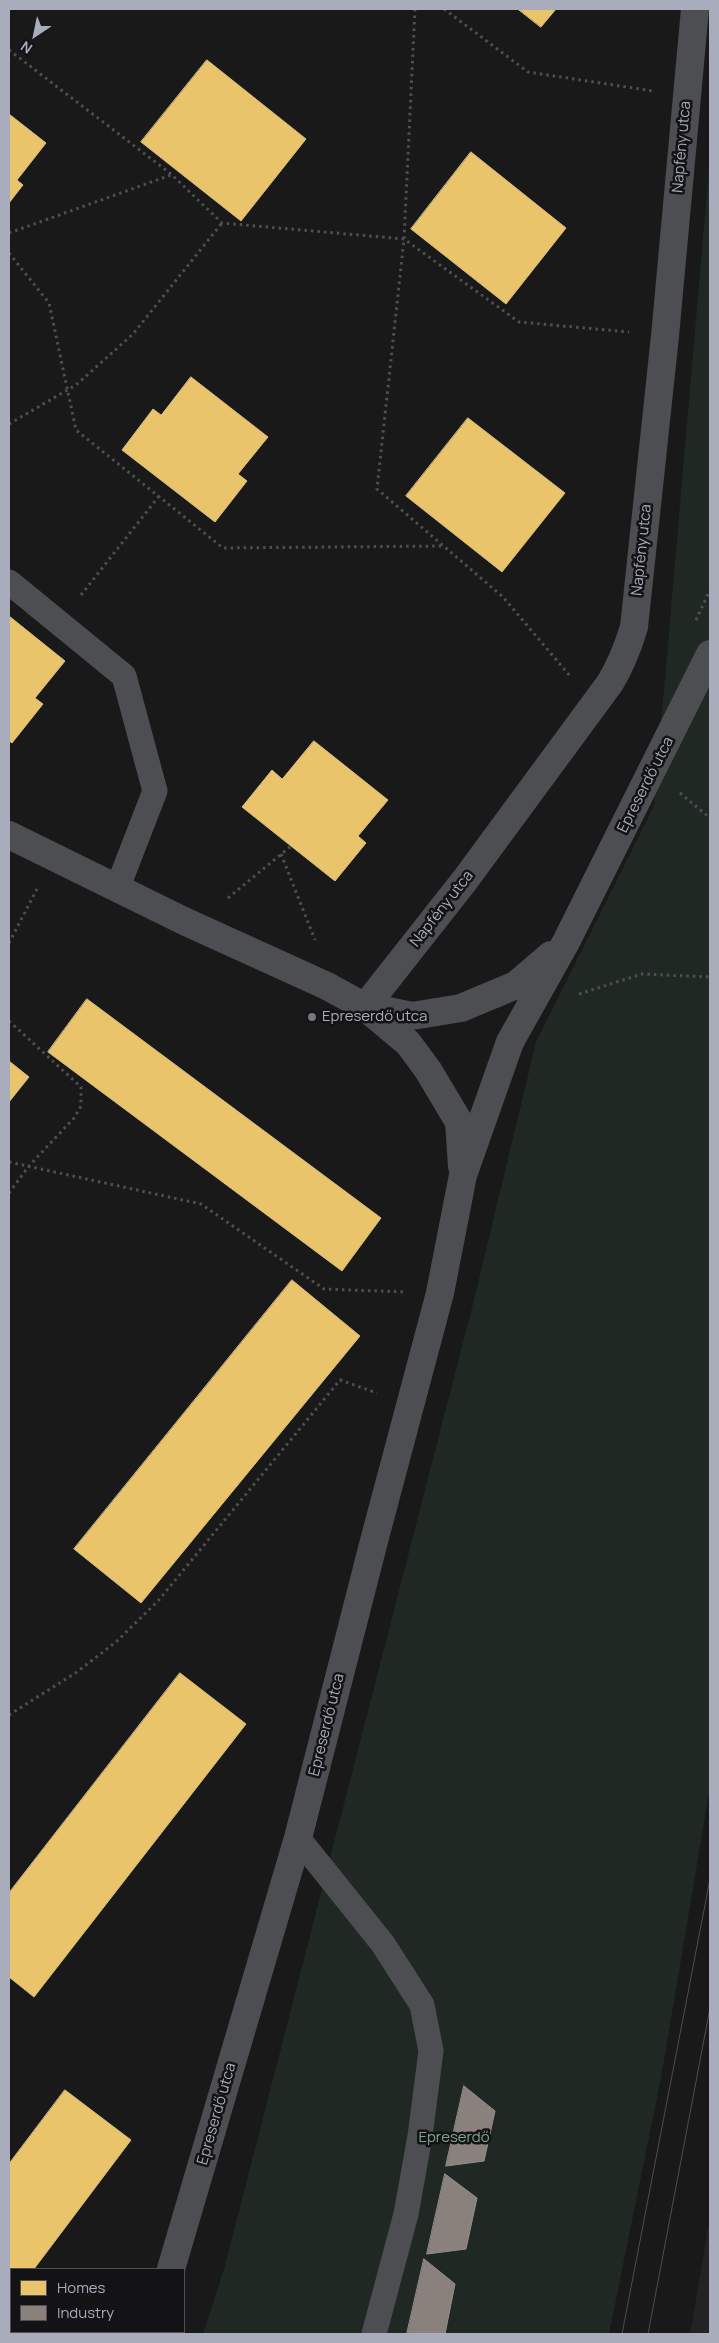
<!DOCTYPE html>
<meta charset="utf-8">
<style>
body{margin:0}
#map{position:relative;width:719px;height:2343px;overflow:hidden;background:#191919;font-family:Manrope,sans-serif}
canvas{display:block}
.frame{position:absolute;inset:0;border:10px solid #a9acba;pointer-events:none}
.legend{position:absolute;left:10px;top:2268px;width:175px;height:65px;box-sizing:border-box;background:#131315;border:1px solid #4f5057;margin:0;padding:6px 9px;list-style:none;font-size:15px;color:#a9acba}
.legend li{display:flex;align-items:center;gap:10px;height:25px}
.legend b{width:25px;border:1px solid #4f5057}
.north{position:absolute;left:10px;top:10px;width:50px;height:50px;-webkit-text-stroke:4px #131315;paint-order:stroke;rotate:214deg;font-size:14px;font-weight:700;line-height:20px;text-align:center;color:#a9acba}
.north::after{content:'';display:block;margin:auto;width:18px;height:22px;background:#a9acba;clip-path:polygon(50% 0,100% 100%,50% 72%,0 100%)}
</style>
<div id="map">
<canvas width="719" height="2343"></canvas>
<div class="frame"></div>
<ul class="legend">
<li><b style="height:14px;background:#e9c46a"></b>Homes</li>
<li><b style="height:14px;background:#8a817c"></b>Industry</li>
</ul>
<div class="north">N</div>
</div>
<script>
const context = document.querySelector('canvas').getContext('2d');
context.lineJoin = 'round';
function paint(path, color) { context.fillStyle = color; context.fill(path, 'evenodd'); }
function trace(path, color, width, dash) { context.strokeStyle = color; context.lineWidth = width; context.lineCap = dash ? 'butt' : 'round'; context.setLineDash(dash || []); context.stroke(path); }
function label(font, color, halo, rows, align = 'center') {
  context.font = font + ' Manrope,sans-serif'; context.lineWidth = 5; context.setLineDash([]); context.textBaseline = 'middle'; context.strokeStyle = halo; context.fillStyle = color; for (const [text, x, y, turn = 0] of rows) {
    context.save(); context.translate(x, y); context.rotate((+turn || 0) * Math.PI / 180); context.textAlign = isNaN(turn) ? turn : align; if (halo) context.strokeText(text, 0, 0); context.fillText(text, 0, 0); context.restore();
  }
}
paint(new Path2D(`
 M710,2217V2334H690Z`), '#232325');
paint(new Path2D(`
 M710,157V1787L661,2078L609,2334H203L224,2269L475,1296L536,1042L654,806Z`), '#202823');
const homes = new Path2D(`
 M518,9H556L541,27Z
 M207,60L306,139L241,221L141,142Z
 M9,114L46,143L17,180L23,185L9,203Z
 M471,152L566,228L506,304L411,229Z
 M191,377L268,437L238,474L247,481L215,522L122,450L153,409L161,415Z
 M468,418L565,493L502,572L406,496Z
 M9,616L65,661L35,698L43,704L12,743L9,741Z
 M314,741L388,800L358,836L366,843L335,881L242,807L272,770L282,779Z
 M87,999L381,1218L342,1271L48,1052Z
 M9,1061L29,1077L9,1102Z
 M292,1280L360,1336L141,1603L74,1549Z
 M180,1673L246,1724L34,1997L9,1977V1893Z
 M65,2090L131,2140L34,2269H11V2299L9,2302V2164Z`);
paint(homes, '#e9c46a');
trace(homes, '#d6bd82', 1);
const industry = new Path2D(`
 M464,2086L495,2111L484,2161L446,2166Z
 M445,2174L477,2198L466,2249L427,2254Z
 M424,2259L455,2284L445,2334H407Z`);
paint(industry, '#8a817c');
trace(industry, '#938e8f', 1);
trace(new Path2D(`
 M415,9L404,239L377,489L503,597L570,676
 M444,9L528,72L653,91
 M9,50L171,174L222,223L404,239L519,322L629,332
 M9,233L171,175
 M9,253L49,303L76,430L223,548L443,546
 M9,424L76,385L133,334L222,223
 M81,595L159,496
 M696,620L710,590
 M680,793L710,818
 M281,854L315,940
 M228,898L291,846
 M9,943L37,889
 M579,994L642,974L710,977
 M9,1021L81,1087V1106L74,1118L28,1167L9,1193
 M9,1162L201,1204L324,1289L405,1292
 M9,1715L77,1672L117,1641L158,1601L340,1380L377,1393`), '#4f4f54', 3, [2.5, 4]);
trace(new Path2D(`
 M9,582L124,676L155,791L117,889
 M298,1838L383,1944L422,2005L431,2051L420,2136L406,2214L374,2334`), '#4d4e52', 25);
trace(new Path2D(`
 M9,835L184,921L327,986L365,1007L408,1043L428,1070L459,1122L462,1166
 M365,1007L465,880L610,683C621,665 628,647 634,627L665,336L695,9
 M369,1007L412,1016L461,1008L516,985L551,955
 M171,2269L298,1838L374,1541L440,1293L463,1175L510,1042L566,942L710,654
 M152,2334V2332`), '#4d4e52', 28);
trace(new Path2D(`
 M622,2334L710,1879
 M648,2334L710,2008`), '#4d4e51', 1);
for (const [x, y, r, color] of [
 [312,1017,5,"#777982"]
]) { const dot = new Path2D(); dot.arc(x, y, r, 0, 2 * Math.PI); context.fillStyle = color; context.fill(dot); trace(dot, '#131315', 2); }
label('15px', '#a9acba', '#131315', [
 ["Napfény utca",682,147,-85],
 ["Napfény utca",642,550,-84],
 ["Epreserdő utca",646,785,-63],
 ["Napfény utca",442,909,-52],
 ["Epreserdő utca",327,1725,-76],
 ["Epreserdő utca",217,2114,-74]
]);
label('15px', '#a9acba', '#131315', [
 ["Epreserdő utca",322,1017]
], 'left');
label('15px', '#80a689', '#131315', [
 ["Epreserdő",454,2138]
]);
</script>
